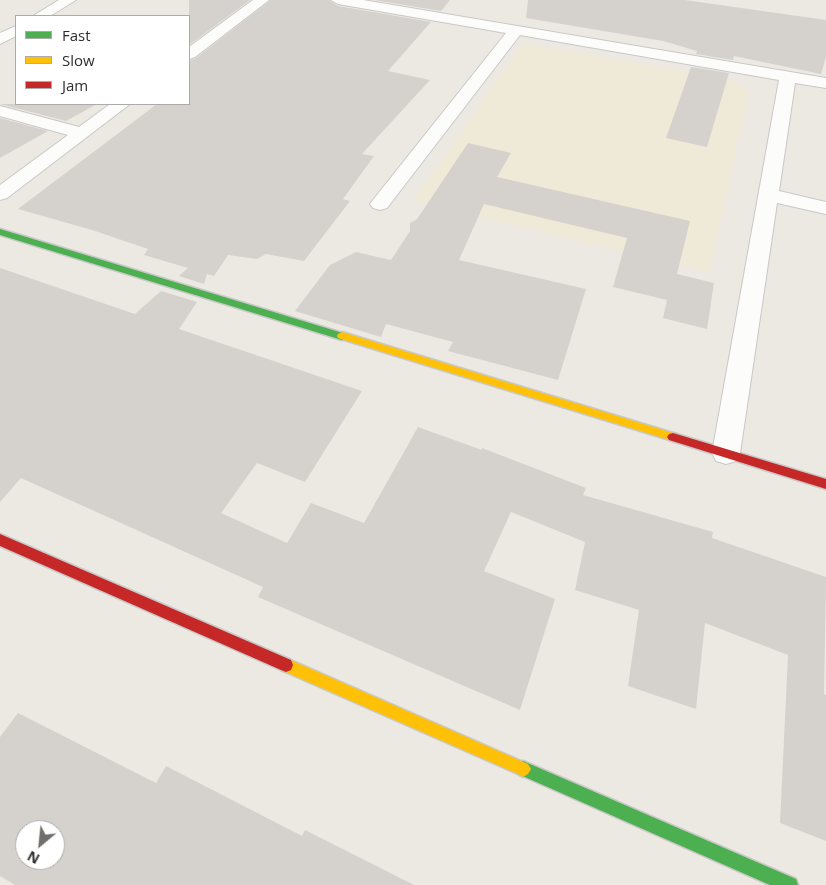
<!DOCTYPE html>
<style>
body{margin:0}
#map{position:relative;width:826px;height:885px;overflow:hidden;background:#ece9e3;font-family:"Open Sans",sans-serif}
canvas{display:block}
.legend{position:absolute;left:15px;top:15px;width:175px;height:90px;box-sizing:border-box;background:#fff;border:1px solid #ababab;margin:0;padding:6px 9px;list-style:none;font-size:15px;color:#2d2d2d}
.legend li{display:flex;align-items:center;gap:10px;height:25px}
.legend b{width:25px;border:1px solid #ababab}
.north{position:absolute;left:15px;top:820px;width:50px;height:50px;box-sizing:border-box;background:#fff;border:1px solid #ababab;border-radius:50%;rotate:208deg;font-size:14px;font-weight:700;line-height:20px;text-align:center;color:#2d2d2d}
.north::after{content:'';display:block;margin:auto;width:18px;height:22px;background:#706f6d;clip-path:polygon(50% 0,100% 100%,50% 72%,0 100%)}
</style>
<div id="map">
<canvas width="826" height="885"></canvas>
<ul class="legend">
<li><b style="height:6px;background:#4caf50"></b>Fast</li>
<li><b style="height:6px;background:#ffc107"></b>Slow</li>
<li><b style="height:6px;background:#c62828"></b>Jam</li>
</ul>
<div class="north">N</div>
</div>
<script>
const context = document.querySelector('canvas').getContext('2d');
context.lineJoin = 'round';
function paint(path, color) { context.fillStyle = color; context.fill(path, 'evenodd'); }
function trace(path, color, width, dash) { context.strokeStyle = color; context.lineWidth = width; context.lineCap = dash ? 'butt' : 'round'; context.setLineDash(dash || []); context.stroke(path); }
paint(new Path2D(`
 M523,43L732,80L749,92L709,272L414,201Z`), '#efe9d7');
paint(new Path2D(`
 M189,0H250L189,45Z
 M271,0H329L338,6L431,22L388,71L430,80L362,154L374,156L343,199L350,201L304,261L266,254L257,259L228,255L214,276L207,274L204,284L179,276L188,268L144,255L148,249L92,230L18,209L157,104H189V61L196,58Z
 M374,0H450L441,11Z
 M528,0H685L826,20V57L821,74L734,56L733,60L696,54L697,51L663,41L526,18Z
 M691,67L729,73L707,147L666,138Z
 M0,104H97L66,121Z
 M0,118L48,131L0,158Z
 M468,143L511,153L497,177L690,221L677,274L714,283L707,329L663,318L667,300L613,287L627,238L484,204L459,260L586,289L558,380L448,351L453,342L386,324L381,337L295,311L330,265L356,252L391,260L410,231V223L417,219Z
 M0,268L135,314L161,291L197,302L179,329L362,391L305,482L257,463L221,513L287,543L311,503L364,523L418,427L482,450V448L586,488L583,495L713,532L712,538L826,577L824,694L826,695V841L780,823L788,655L705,623L696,709L628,686L639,610L575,590L585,542L511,512L484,571L555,599L520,710L258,597L263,587L21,478L0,502Z
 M18,713L156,783L166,766L302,836L305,830L414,885H15L0,876V737ZM25,830H55V860H25Z`), '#d5d2ce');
const street = new Path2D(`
 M59,0H76L50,16H33Z
 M253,0H269L195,57L189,59V47Z
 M331,0H363L826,78V88L795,83L779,191L826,202V214L777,203L740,453L736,461L726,464L716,461L712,453L779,80L520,35L387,208L380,210L373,208L370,204L373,200L506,33L338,4Z
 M16,26V36L0,44V33Z
 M110,104H130L7,198L0,200V185L68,135L0,116V106L79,127Z`);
const fast = new Path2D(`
 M0,229L346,334L347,336L342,340L0,235Z
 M523,761L796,879L798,885H770L518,774L515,769L518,764Z`);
const slow = new Path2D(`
 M342,332L673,433L677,434L679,437L677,440L673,441L338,338L337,336L338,334Z
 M286,658L528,764L531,769L528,774L523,777L518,774L281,670L279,665L281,660Z`);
const jam = new Path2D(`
 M673,433L826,479V489L669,440L667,437L669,434Z
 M0,534L291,660L293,665L291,670L286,672L281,670L0,546Z`);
trace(street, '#c9c8c8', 2);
trace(fast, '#c9c8c8', 3);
trace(slow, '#c9c8c8', 3);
trace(jam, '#c9c8c8', 3);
paint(street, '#fcfcfb');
paint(fast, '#4caf50');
paint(slow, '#ffc107');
paint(jam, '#c62828');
</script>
